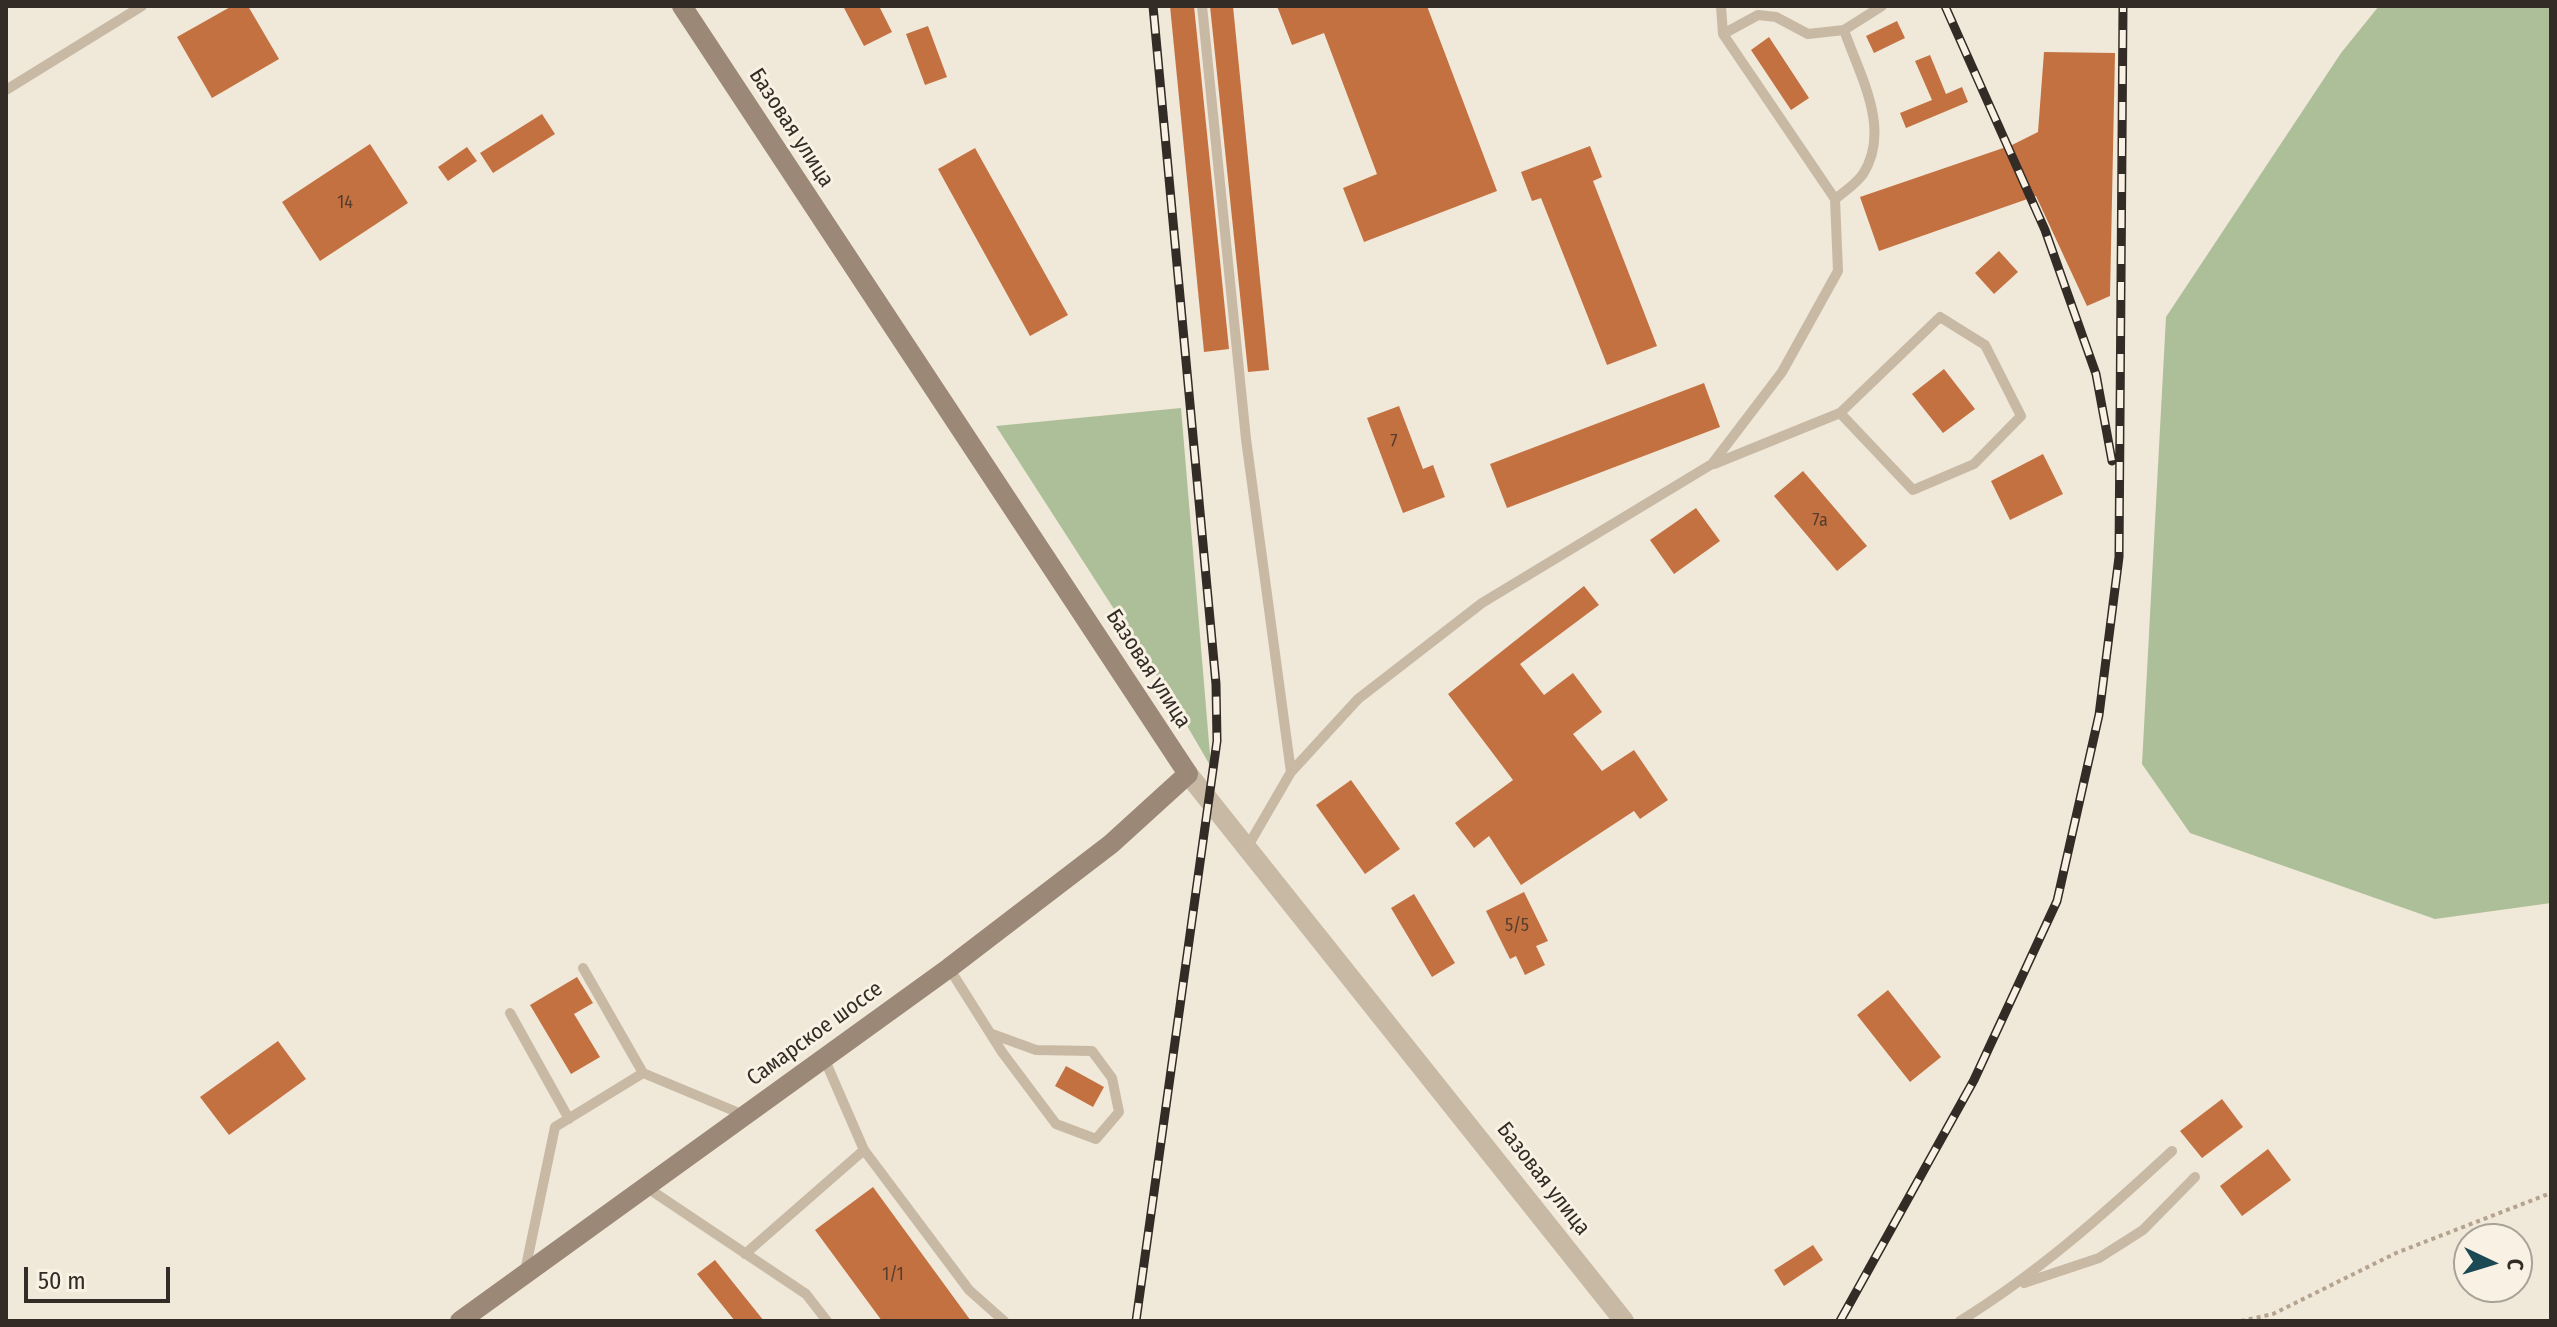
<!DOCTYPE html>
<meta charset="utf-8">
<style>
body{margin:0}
#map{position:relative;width:2557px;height:1327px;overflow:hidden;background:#f0e8d8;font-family:"Fira Sans Condensed",sans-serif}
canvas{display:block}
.frame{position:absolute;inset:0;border:8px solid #332c26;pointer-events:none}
.north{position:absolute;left:2453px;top:1223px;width:80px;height:80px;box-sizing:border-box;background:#f8f1e4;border:2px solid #a9a298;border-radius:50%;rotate:94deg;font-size:22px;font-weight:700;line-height:32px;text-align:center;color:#332c26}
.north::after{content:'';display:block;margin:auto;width:28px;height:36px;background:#1c4a54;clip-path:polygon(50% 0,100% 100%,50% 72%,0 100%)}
.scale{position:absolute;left:24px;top:1267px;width:146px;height:36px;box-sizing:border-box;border:4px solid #332c26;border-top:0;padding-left:10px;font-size:24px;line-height:28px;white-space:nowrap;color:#332c26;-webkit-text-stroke:6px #f8f1e4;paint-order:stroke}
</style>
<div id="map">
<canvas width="2557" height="1327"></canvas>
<div class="frame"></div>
<div class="north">С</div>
<div class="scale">50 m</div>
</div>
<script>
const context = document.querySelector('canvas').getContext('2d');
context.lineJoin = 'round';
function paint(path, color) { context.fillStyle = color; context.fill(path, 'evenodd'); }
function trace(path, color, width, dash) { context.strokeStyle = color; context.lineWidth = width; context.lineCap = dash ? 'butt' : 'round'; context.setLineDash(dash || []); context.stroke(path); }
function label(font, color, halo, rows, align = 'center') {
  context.font = font + ' "Fira Sans Condensed",sans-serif'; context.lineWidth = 6; context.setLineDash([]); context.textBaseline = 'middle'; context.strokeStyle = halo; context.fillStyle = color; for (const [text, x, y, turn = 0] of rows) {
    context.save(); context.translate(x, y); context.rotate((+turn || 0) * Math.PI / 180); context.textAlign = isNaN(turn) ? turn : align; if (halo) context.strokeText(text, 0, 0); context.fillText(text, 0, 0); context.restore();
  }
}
paint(new Path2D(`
 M2379,6H2551V903L2435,919L2190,833L2142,764L2166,317L2341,53Z
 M1181,408L1211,767L1168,693L996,426Z`), '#adbf98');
paint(new Path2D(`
 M232,6H248L279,59L212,98L177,37Z
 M843,6H879L892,32L864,46Z
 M1170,6H1194L1229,349L1204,352Z
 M1210,6H1233L1269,370L1248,372Z
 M1277,6H1427L1497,191L1364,242L1343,188L1377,174L1324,33L1292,45Z
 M1897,21L1905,38L1874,53L1866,36Z
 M928,26L947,77L925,85L906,34Z
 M1769,37L1809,98L1791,110L1751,50Z
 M2044,52L2115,53L2110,296L2087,306L2036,196L1879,251L1860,197L2012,145L2038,132Z
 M1930,55L1946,94L1962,87L1968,102L1906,128L1900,113L1932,100L1915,61Z
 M542,114L555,134L493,173L480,153Z
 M370,144L408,203L320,261L282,202Z
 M1590,146L1602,177L1593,181L1657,346L1607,365L1541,198L1532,201L1521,172Z
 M467,147L477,161L448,181L438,167Z
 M975,148L1068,315L1030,336L938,169Z
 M1999,251L2018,272L1994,294L1975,273Z
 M1944,369L1975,409L1943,433L1912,394Z
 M1704,383L1720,427L1507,508L1490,464Z
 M1399,406L1423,469L1433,465L1445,497L1403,513L1367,418Z
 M2043,454L2063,494L2010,520L1991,481Z
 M1803,471L1867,546L1837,571L1774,496Z
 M1696,508L1720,541L1674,574L1650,540Z
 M1584,586L1599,605L1520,664L1544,695L1573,673L1602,712L1573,734L1602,771L1634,750L1668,800L1640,819L1634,811L1521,885L1489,836L1474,848L1455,823L1513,780L1448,694Z
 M1351,780L1400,849L1365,874L1316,805Z
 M1524,892L1548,941L1536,946L1545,965L1525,975L1516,956L1510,959L1486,911Z
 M1414,894L1455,963L1432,977L1391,908Z
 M577,977L593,1003L574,1014L600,1057L571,1074L530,1005Z
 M1888,990L1941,1057L1910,1082L1857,1015Z
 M278,1041L306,1079L229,1135L200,1097Z
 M1066,1066L1104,1087L1093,1107L1055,1086Z
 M2222,1099L2243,1127L2202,1158L2180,1131Z
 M2268,1149L2291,1180L2242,1216L2220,1186Z
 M873,1187L971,1321H882L815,1230Z
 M1813,1245L1823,1260L1784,1286L1774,1270Z
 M715,1260L764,1321H735L697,1274Z`), '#c47142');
trace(new Path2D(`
 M2241,1321L2273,1314L2396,1253L2551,1193`), '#b4a38e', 4, [4, 4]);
trace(new Path2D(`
 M1202,6L1246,439L1291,772
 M1721,6L1723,34
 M6,90L142,6
 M1835,199C1844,192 1857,183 1863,174C1892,129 1859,74 1844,30
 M1714,464L1840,413L1940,317L1985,345L2021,416L1974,464L1913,490L1840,413
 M1248,846L1291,772L1358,699L1482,603L1712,464L1782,372L1838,271L1835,199L1723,34L1758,15L1776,17L1808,34L1844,30L1882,6
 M583,968L643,1073L744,1115
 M949,968L1002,1052L1056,1124L1096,1139L1119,1112L1112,1078L1092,1051L1036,1050L992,1034
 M510,1013L569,1119
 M824,1058L864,1150
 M646,1187L806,1294L827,1321
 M745,1254L864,1150L969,1290L1004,1321
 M525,1271L555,1127L643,1073
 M2024,1283L2099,1258L2143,1230L2195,1177
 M1960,1321C2038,1273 2104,1214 2172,1151`), '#c8b9a4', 10);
trace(new Path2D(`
 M1188,774L1624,1321`), '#c8b9a4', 20);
trace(new Path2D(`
 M460,1321L949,968L1111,844L1188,774L682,6`), '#9b8876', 20);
const rail = new Path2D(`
 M1945,6L2045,230L2096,374L2112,461
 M1136,1321L1217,741L1216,684L1153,6
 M1840,1321L1974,1080L2057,901L2099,715L2119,557L2123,6`);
trace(rail, '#332c26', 9);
trace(rail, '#f8f1e4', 6, [18]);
label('18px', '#573d2d', null, [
 ["14",345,203],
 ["7",1394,442],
 ["7а",1820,521],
 ["5/5",1517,926],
 ["1/1",893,1275]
]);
label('22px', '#332c26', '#f8f1e4', [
 ["Базовая улица",791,128,57],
 ["Базовая улица",1148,669,57],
 ["Самарское шоссе",815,1034,-36],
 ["Базовая улица",1543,1179,52]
]);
</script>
